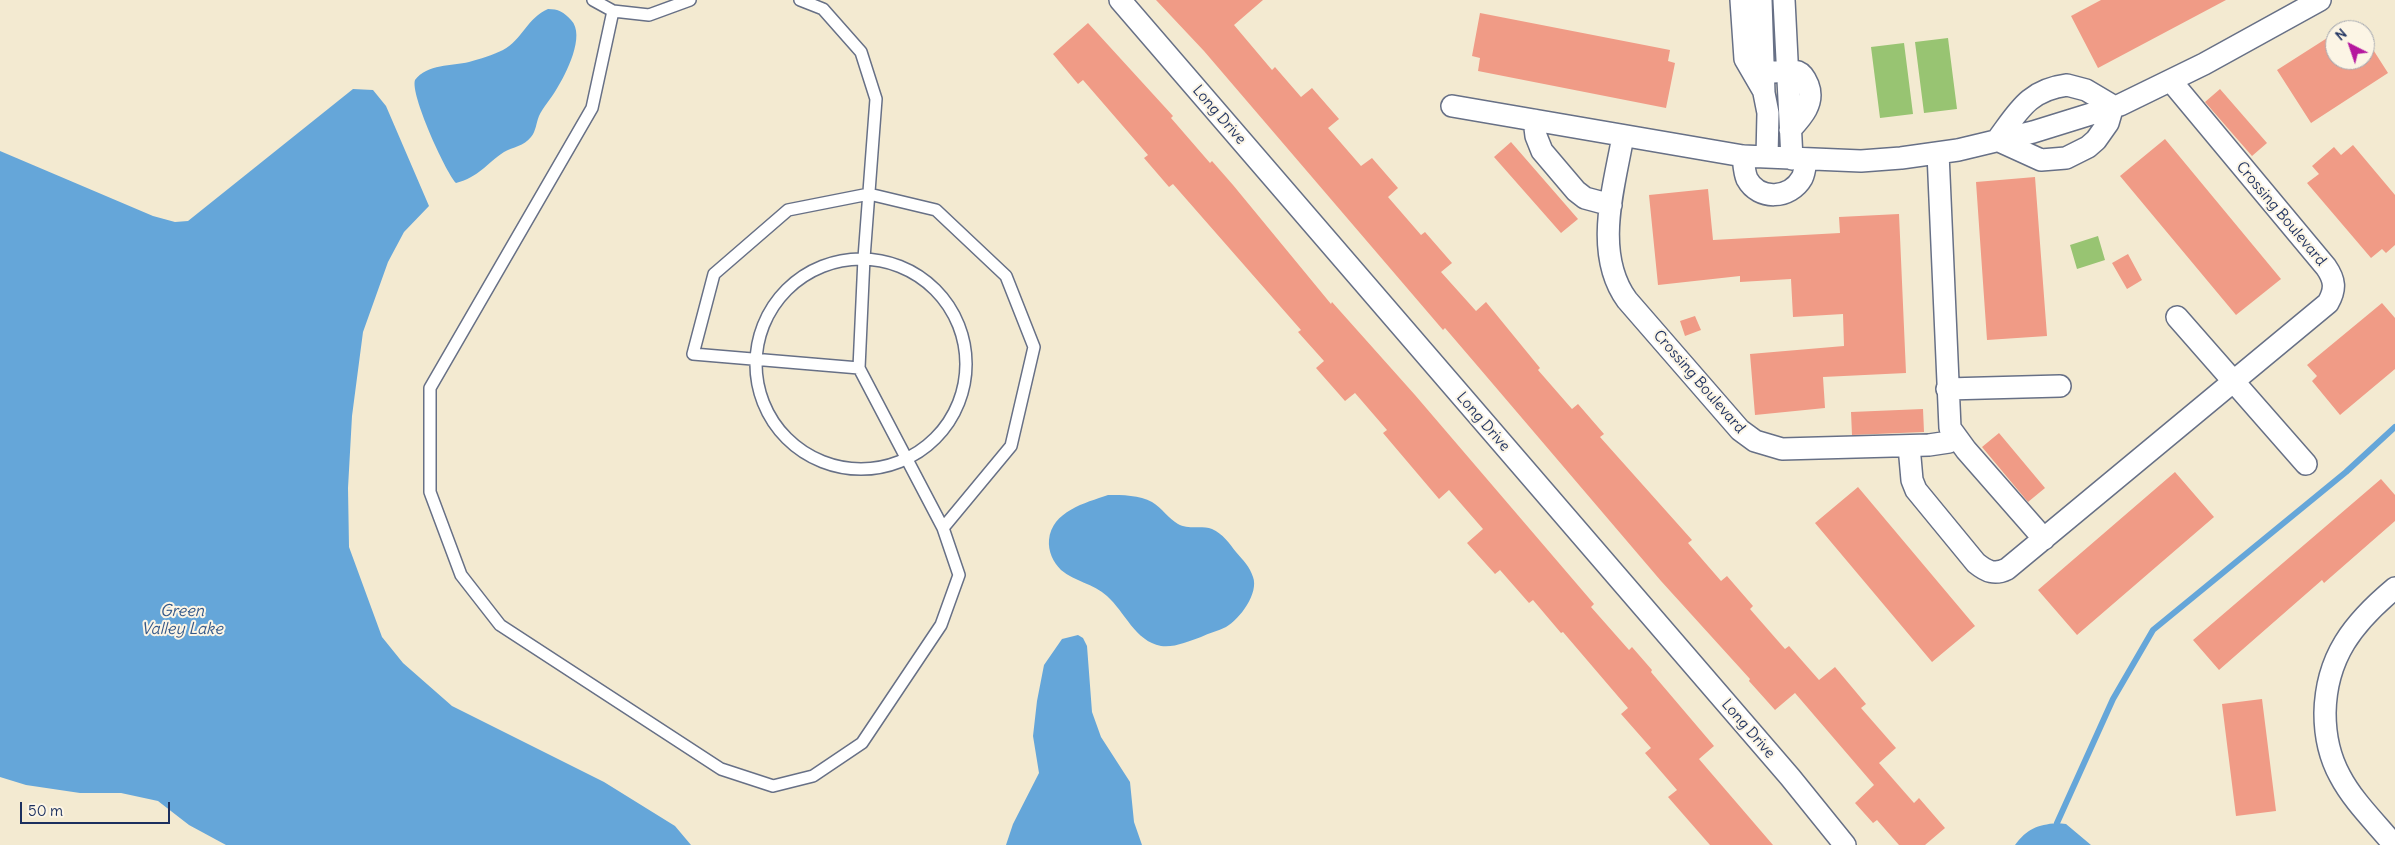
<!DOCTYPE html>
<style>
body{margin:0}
#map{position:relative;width:2395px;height:845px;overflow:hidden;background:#f3ead1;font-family:Delius,sans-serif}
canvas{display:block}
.north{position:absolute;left:2325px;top:20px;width:50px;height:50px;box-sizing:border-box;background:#fcf5e5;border:1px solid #a2a6af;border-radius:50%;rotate:319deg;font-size:14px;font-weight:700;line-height:20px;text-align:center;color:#1b2f5e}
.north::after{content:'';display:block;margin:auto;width:18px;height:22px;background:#b5179e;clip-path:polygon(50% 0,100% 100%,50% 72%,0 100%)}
.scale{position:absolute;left:20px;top:802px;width:150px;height:22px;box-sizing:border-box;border:2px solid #1b2f5e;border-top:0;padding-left:6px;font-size:15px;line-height:18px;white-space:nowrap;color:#1b2f5e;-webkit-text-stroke:4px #fcf5e5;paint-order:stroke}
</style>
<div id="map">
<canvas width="2395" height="845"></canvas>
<div class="north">N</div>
<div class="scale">50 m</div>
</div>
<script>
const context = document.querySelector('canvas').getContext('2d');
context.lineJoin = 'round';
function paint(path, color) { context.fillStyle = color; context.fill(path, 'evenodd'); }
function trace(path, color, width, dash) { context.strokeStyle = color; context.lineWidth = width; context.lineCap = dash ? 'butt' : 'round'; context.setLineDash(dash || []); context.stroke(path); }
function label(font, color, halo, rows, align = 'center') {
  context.font = font + ' Delius,sans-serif'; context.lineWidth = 4; context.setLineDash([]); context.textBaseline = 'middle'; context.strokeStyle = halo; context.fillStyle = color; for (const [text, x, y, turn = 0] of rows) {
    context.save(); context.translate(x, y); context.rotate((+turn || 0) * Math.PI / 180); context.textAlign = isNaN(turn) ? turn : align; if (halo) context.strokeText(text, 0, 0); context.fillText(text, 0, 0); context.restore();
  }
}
paint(new Path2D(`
 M1948,38L1957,109L1924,113L1915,42Z
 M1904,43L1913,114L1880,118L1871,47Z
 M2098,236L2105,260L2077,269L2070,245Z`), '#98c472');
paint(new Path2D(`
 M548,9C558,9 564,12 571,20C586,35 566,74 556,90C551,99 543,107 539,116C536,123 536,131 531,137C524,146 513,147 504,152C486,164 479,177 456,183C445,171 410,94 415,80C427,64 452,66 469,62C480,59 493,55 503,50C522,40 528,17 548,9Z
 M353,89L373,90L386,106L429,206L404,232L388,262L363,332L352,416L348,488L349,547L382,637L403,663L452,706L604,782L675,826L691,845H226L189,825L158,801L121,793H80L26,785L0,777V151L153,216L175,222L188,221Z
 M1108,495C1122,495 1140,495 1152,502C1162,508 1169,519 1178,524C1188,530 1202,525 1212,529C1223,534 1229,543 1236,552C1243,560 1250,567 1253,577C1259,593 1240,619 1226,627C1218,631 1209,633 1201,637C1189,641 1174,648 1161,646C1135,641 1125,612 1107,596C1093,583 1075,582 1061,570C1053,562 1048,551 1049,540C1052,511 1085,503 1108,495Z
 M1078,635L1083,638L1087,646L1092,712L1101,737L1130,782L1134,822L1142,845H1006L1013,824L1039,773L1033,736L1037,701L1044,665L1062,639Z
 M2057,823L2066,824L2091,845H2015C2027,829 2037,825 2057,823Z`), '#65a6d9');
trace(new Path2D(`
 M2057,823L2113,699L2153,630L2346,472L2395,427`), '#65a6d9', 6);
paint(new Path2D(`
 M1156,0H1263L1234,25L1272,70L1275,67L1301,97L1312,88L1339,119L1328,128L1361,166L1372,158L1398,188L1388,197L1421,235L1425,232L1452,263L1441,272L1476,311L1486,302L1540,368L1538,370L1572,409L1578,404L1604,434L1600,437L1692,540L1688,543L1721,581L1727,576L1753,606L1750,609L1785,649L1789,646L1819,680L1835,667L1866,704L1861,708L1896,748L1879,763L1914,803L1919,798L1945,828L1925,845H1899L1877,820L1873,823L1855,803L1874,785L1795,693L1775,710L1749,681L1750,679L1661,581L1475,363L1445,328L1443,330L1204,51Z
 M2101,0H2226L2098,68L2071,16Z
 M1480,13L1670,50L1668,61L1675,63L1666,108L1478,71L1480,58L1472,56Z
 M1088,23L1173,116L1171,118L1210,163L1212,161L1233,185L1331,304L1332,302L1415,395L1594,604L1591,607L1629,650L1632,647L1652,670L1651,672L1714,746L1699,759L1773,845H1710L1668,797L1677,790L1645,753L1651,748L1621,714L1628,708L1563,632L1561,633L1533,600L1529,603L1500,570L1495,574L1467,543L1483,529L1449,490L1439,499L1383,433L1387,430L1355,393L1345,401L1316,368L1324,361L1298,332L1301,330L1173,184L1169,187L1144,158L1148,155L1083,80L1078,84L1053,54Z
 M2335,33V60H2365V37L2388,73L2311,123L2277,70Z
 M2220,89L2267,143L2252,156L2205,102Z
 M2165,139L2281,279L2236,315L2120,176Z
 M1511,142L1578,219L1561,233L1494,157Z
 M2353,145L2395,195V245L2386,253L2382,249L2371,258L2307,183L2319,174L2312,166L2334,147L2341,155Z
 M2035,177L2047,336L1987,340L1976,182Z
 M1708,189L1713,240L1840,233L1839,217L1899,214L1906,373L1823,377L1825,408L1755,415L1750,354L1844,346L1843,314L1793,317L1791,279L1740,282V276L1658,285L1649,195Z
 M2128,254L2142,280L2127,289L2112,263Z
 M2382,303L2395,318V369L2340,415L2312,381L2317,376L2307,365Z
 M1695,316L1701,330L1685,336L1680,321Z
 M1923,409L1924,432L1852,435L1851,412Z
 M1999,433L2045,488L2028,502L1982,447Z
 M2175,472L2214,517L2077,635L2038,590Z
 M2381,479L2395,495V521L2324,583L2322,580L2219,670L2193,640Z
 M1858,487L1975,626L1932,662L1815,523Z
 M2262,699L2276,811L2236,816L2222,704Z`), '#f09b86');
const service = new Path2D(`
 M593,0L613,11L649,15L690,0
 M800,0L823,9L861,52L876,99L864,258L859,368L943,528
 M613,11L592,108L430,388V492L461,575L500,625L721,769L773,786L813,776L862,743L941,625L959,575L943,528L1011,446L1034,347L1006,276L936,210L869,194L788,210L714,274L693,354L859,368
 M756 364a105 105 0 1 1 210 0a105 105 0 1 1-210 0Z`);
const minor = new Path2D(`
 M1120,0L1790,777L1845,845
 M1741,0L1745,59L1763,90
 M1761,0L1764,93L1768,113L1767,157
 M1784,0L1792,159
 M1774,72C1781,72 1792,70 1798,72C1803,74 1806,80 1808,85C1815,103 1802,117 1790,130
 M2067,85L2086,90L2113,106L2108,123L2096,140L2088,147L2066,158L2041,160L1997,140C2018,112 2028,90 2067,85Z
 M1452,106L1743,156L1861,161L1901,158L1958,150L2033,132L2120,105L2204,64L2320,0
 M1534,120L1536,136L1542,151L1576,191L1585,198L1611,205
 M1623,136C1614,188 1593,253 1627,300L1740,430L1755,441L1782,449L1929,445L1949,442L1956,437
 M1938,153L1950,428L1966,450L2044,539
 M1743,156C1744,164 1744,172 1747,179C1759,201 1790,199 1802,178C1805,172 1805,165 1806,159
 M2177,317L2306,464
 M1947,389L2060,386
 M1909,446L1912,480L1916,490L1976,563C1987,572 1995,575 2007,569L2328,303C2336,289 2335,280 2326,267L2171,81
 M2394,845C2376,823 2353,801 2340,776C2329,756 2325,736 2325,713C2326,657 2353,623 2395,588`);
trace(service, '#677086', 14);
trace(minor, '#677086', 24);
trace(service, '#fff', 11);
trace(minor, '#fff', 21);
label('15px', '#1b2f5e', '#fcf5e5', [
 ["Long Drive",1219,115,49],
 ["Crossing Boulevard",2281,214,50],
 ["Crossing Boulevard",1699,382,49],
 ["Long Drive",1483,422,49],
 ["Long Drive",1748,729,49]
]);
label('italic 16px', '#355989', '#fcf5e5', [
 ["Green",182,611],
 ["Valley Lake",182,629]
]);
</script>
